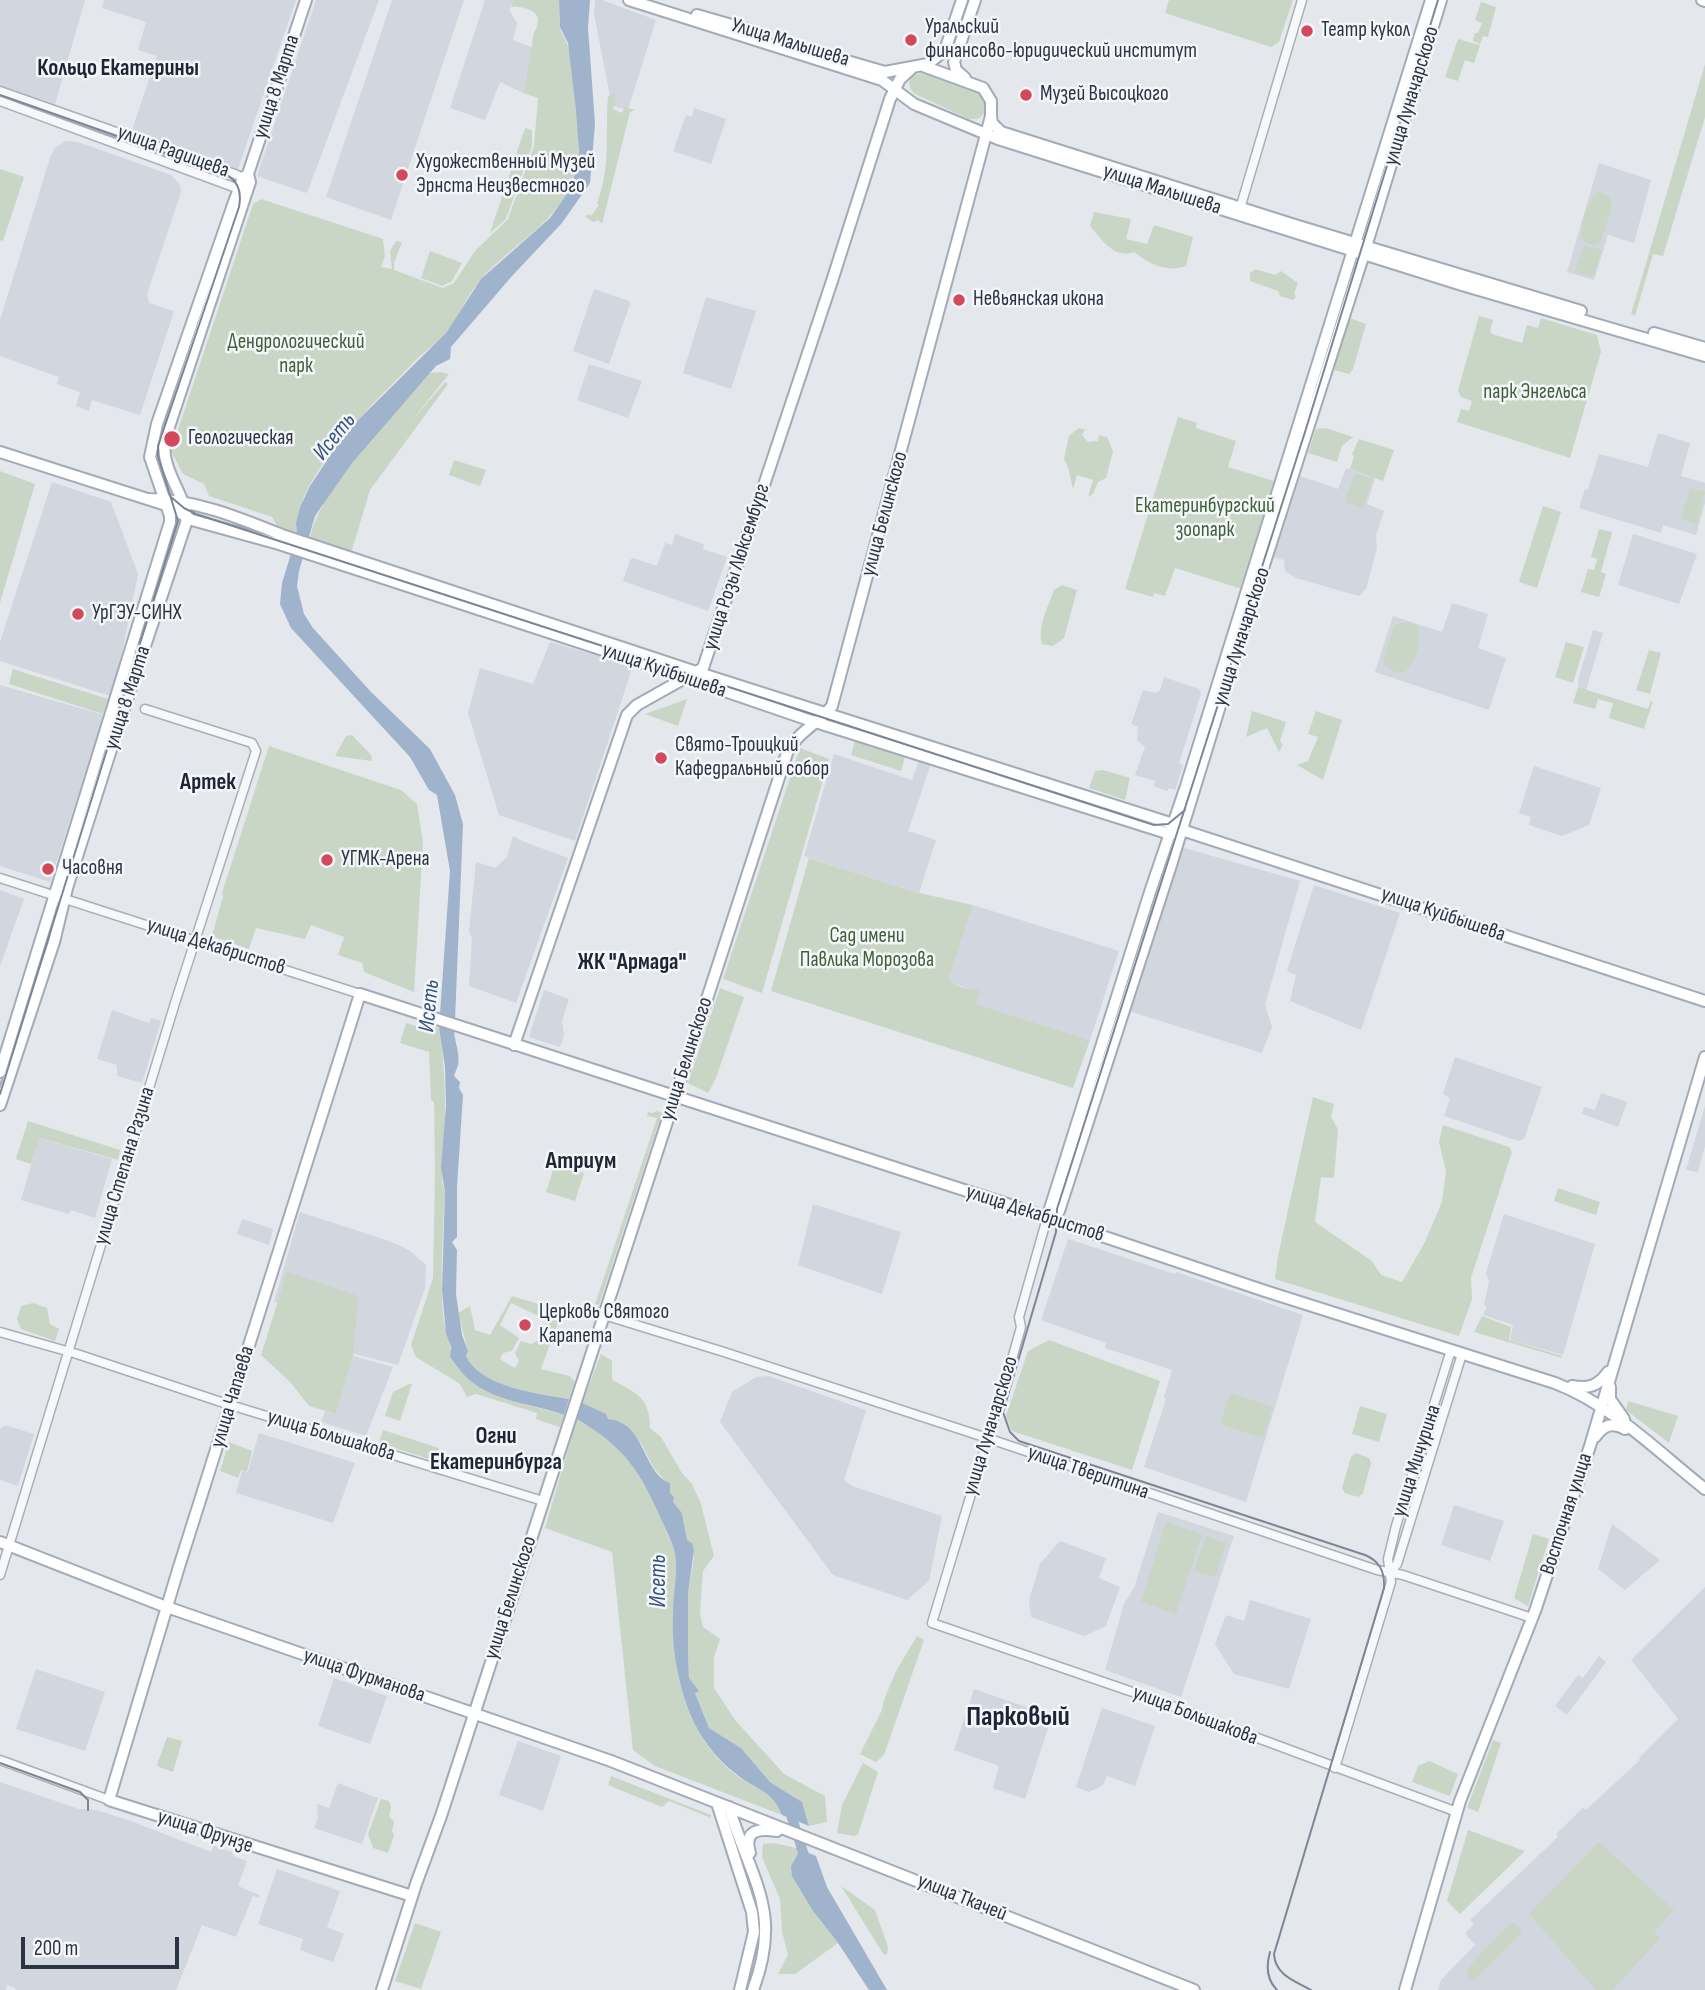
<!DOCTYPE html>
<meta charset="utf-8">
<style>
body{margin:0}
#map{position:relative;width:1705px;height:1990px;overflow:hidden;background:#e4e7ec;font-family:"Sofia Sans Condensed",sans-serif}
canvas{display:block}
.scale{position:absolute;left:21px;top:1937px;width:158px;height:32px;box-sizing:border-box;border:4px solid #2b3445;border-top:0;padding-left:9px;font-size:21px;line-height:24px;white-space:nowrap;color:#2b3445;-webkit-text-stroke:5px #f4f6f9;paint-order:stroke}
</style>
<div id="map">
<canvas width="1705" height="1990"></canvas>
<div class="scale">200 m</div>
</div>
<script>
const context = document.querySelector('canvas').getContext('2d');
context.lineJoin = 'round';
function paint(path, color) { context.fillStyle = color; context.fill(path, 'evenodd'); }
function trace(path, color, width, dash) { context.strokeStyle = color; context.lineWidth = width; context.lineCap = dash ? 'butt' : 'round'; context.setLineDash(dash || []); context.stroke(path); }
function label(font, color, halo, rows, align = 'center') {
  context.font = font + ' "Sofia Sans Condensed",sans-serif'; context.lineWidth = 5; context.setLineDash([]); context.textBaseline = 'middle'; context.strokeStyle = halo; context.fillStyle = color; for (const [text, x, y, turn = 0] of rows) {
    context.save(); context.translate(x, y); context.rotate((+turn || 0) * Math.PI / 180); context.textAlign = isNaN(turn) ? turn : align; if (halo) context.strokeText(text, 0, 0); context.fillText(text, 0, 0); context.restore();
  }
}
paint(new Path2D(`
 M0,0H85L55,104L0,86Z
 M104,0H296L238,169L132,130L157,56L138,50L146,22L102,8Z
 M316,0H379L307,193L257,176Z
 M392,0H464L391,220L326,197Z
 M485,0H513L509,10L517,23L513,40L533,48L523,93L500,82L485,120L450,108Z
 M595,0H602L656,20L628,110L612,106L594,14Z
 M694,108L726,119L711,164L673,151L686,115L692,117Z
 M66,141L78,142L171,175L180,185L181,192L147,294L149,303L174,311L140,415L92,400L89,411L76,406L80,392L57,384L59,377L0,356V320L51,155L56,147Z
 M1599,163L1651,180L1634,243L1608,235L1594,280L1567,272Z
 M594,289L629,301L630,304L609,364L573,351Z
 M706,297L756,311L731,389L683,373Z
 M589,364L642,381L628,418L577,400Z
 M1658,433L1690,443L1681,476L1705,483V503L1696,535L1663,525L1661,533L1579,508L1585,489H1588L1599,454L1648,467Z
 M1346,468L1375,478L1367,504L1384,511L1376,535L1377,548L1366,589L1359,596L1296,578L1285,571L1284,560L1273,557L1300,476L1338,489Z
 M52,482L111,502L138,574L113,697L0,661V642Z
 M675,534L704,544L703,549L727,557L708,611L623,581L630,560L633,558L657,566L665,543L672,545Z
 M1633,534L1697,554L1679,604L1618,585Z
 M1452,603L1488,614L1478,648L1506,658L1489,710L1375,672L1393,616L1442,632Z
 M1593,630L1603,633L1586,690L1579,688L1578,680Z
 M550,642L633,666L575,841L499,815L468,713L480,668L533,684Z
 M1164,677L1199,689L1201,694L1179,763L1183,766L1175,790L1169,788L1167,791L1154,786L1155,781L1135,775L1145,747L1137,740L1138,727L1131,724L1143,690L1155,693L1160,691Z
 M0,685L104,715L50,882L0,866Z
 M834,754L912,780L919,760L931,764L908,831L936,840L919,893L804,856Z
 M1534,766L1601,788L1589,825L1562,836L1529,825L1531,817L1519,813Z
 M513,836L522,841L568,858L516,1003L469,986L472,939L469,931L476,862L495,868L507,857Z
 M1181,847L1300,881L1265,1005L1272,1027L1262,1053L1129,1011Z
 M1314,885L1400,913L1361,1030L1290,1001L1296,975L1287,971Z
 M0,890L24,899L0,966Z
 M973,905L1119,951L1090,1040L976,1004L981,989L973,991L953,983L949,979Z
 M544,990L569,999L562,1021L564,1036L560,1047L529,1037Z
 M112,1010L149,1023L151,1018L161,1021L142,1083L117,1076V1065L97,1059Z
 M1455,1057L1542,1087L1524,1139L1518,1141L1444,1116L1450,1098L1443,1094Z
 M1601,1093L1627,1102L1618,1127L1582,1114L1584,1107L1595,1110Z
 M1705,1106V1146L1698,1172L1686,1170Z
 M39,1138L112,1159L95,1218L71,1210L69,1214L21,1200Z
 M813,1204L901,1232L882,1294L798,1265Z
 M300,1212L389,1241L409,1250L426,1265L425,1288L398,1365L347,1352L353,1322L274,1302Z
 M1504,1214L1595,1244L1563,1355L1510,1340L1513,1325L1483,1315L1487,1307L1484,1305L1489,1281L1486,1273Z
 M242,1219L273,1229L269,1245L237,1234Z
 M1068,1239L1175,1274L1176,1272L1303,1315L1246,1502L1144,1467L1166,1399L1164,1397L1172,1370L1105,1348L1106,1343L1041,1320Z
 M353,1356L393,1367L366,1436L321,1422L325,1411L336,1414Z
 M768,1376L866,1410L844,1480L852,1486L942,1516L929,1581L907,1600L833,1575L720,1422L732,1392L756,1377Z
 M5,1425L34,1434L18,1486L0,1480V1429Z
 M259,1433L355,1463L333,1523L236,1493L242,1471L248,1472Z
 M1454,1505L1504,1521L1490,1561L1441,1545Z
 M1158,1512L1234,1536L1181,1697L1105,1670L1124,1604L1134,1588Z
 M1612,1524L1660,1560L1625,1590L1598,1569Z
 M1060,1541L1106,1558L1099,1578L1120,1587L1106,1626L1084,1636L1031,1617L1029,1600L1040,1564Z
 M1705,1587V1990H1438L1441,1980L1475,1945L1465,1933L1474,1924L1470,1920L1558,1837L1556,1834L1583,1808L1586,1810L1640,1760L1639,1758L1678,1719L1631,1660Z
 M1250,1600L1311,1619L1289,1689L1234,1674L1215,1644L1226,1615L1244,1621Z
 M1599,1656L1606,1662L1567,1715L1555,1706L1578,1675L1583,1678Z
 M36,1669L105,1692L85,1751L16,1729Z
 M334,1678L387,1696L370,1744L318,1726Z
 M974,1689L1052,1716L1025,1799L993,1788L999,1766L954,1750Z
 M1102,1708L1155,1726L1135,1786L1107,1776L1103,1785L1089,1792L1076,1787Z
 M518,1741L561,1756L543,1811L499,1795Z
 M0,1782L79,1809L96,1810L128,1820L211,1852L214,1846L232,1852L233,1856L247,1861L238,1886L259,1895V1898L253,1896L236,1937L202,1925L176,1990H15L16,1988L7,1985L6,1990H0Z
 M338,1783L378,1798L362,1844L314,1828L318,1817L317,1804L329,1808Z
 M277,1869L340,1891L327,1927L344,1934L333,1962L300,1950L303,1939L258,1924Z`), '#d2d6de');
paint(new Path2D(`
 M513,0H559C560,9 559,18 560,27C561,34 566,39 568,46C574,75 585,151 575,177C557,223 514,243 483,277C467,294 459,317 444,335C436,344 426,350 417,359C381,396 290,480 297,534L280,531L272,517L209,496L204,484L183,474L171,451L253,204L261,199L383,239L385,256L381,267L392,269L390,251L396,241L402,242L394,263V270L443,288L454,283L475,251L508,219L534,146L538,98L523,93C527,74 531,56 533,37C533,33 536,30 537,26C543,10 522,6 511,7Z
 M1169,0H1293L1279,42L1271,47L1165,13Z
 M1481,2L1496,7L1488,37L1483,36L1480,44L1473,41L1475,33H1478L1482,23L1475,20Z
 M1458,39L1480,45L1474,63L1465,60L1458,81L1445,77Z
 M1705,64V117L1663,256L1653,254L1635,316L1631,314Z
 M922,73L977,91L986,100L984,114L978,119H969L915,94C908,88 907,81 914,75Z
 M615,94L616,98L613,109L622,113L625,107L635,110L630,112L602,224L598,220L593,222L586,217L588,214L591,216L599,205L597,203C611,167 605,133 608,96Z
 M525,128L532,130V146L506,219L490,233Z
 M0,169L24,177L3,241L0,240Z
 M1599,192L1609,196L1612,206L1601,241C1596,246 1588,246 1583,240C1578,228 1587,199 1599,192Z
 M1094,212L1131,219L1126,239L1147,244L1154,225L1193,237L1186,266C1168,273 1149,264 1134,252C1114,259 1102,240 1090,226Z
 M1584,245L1602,250L1593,277L1575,272Z
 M430,251L462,263L452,281L442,286L421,278Z
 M1255,269L1275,275L1281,271L1298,283L1294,293L1296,297L1293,300L1280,296L1278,291L1250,281V273Z
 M1479,316L1493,320L1490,331L1492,334L1522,343L1527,325L1538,328L1541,318L1597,335L1601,352L1570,458L1457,422L1461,409L1469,411L1472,401L1461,397L1458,390Z
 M1350,318L1366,324L1353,369L1349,374L1334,370Z
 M441,372L449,374L410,423L445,382L448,384L370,490L352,550L349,552L336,546L323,545L310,538C320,488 395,413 430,373Z
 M1178,417L1197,423L1196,428L1236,441L1228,467L1274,481L1242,589L1175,568L1165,596L1154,593L1153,597L1125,589Z
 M1079,428L1085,430L1082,435L1088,442L1098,441L1099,435L1107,437L1113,451L1106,478L1098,482L1093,494L1088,497L1093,480L1077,475L1073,489L1068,467L1064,459L1069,436Z
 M1326,428L1353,437L1342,446L1337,462L1308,453L1316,429Z
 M1359,439L1394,450L1383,481L1350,469L1354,456L1352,454Z
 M454,460L486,470L480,486L449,475Z
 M0,471L35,484L0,603Z
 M1355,473L1373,479L1363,508L1345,502Z
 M1690,488L1705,492L1697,524L1681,519Z
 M1543,506L1561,512L1537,588L1519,582Z
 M1599,529L1612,532L1601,572L1606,574L1599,597L1581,592L1588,569L1594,570L1597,559L1591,557Z
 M1062,585L1077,590L1064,638L1053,646L1042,644C1037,627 1048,607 1054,590Z
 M1409,622L1417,626C1423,639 1415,665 1404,673C1396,673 1390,670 1384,664V658L1394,626L1400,623Z
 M1566,642L1584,647L1573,683L1555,677Z
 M1649,650L1661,653L1650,694L1636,690Z
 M13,669L108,699L103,714L9,684Z
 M1578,687L1648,709L1651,701H1653L1644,729L1609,718L1613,703L1598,699L1595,709L1573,703Z
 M687,699L678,726L645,714Z
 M1252,711L1286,722L1280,741L1283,744L1279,752L1267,728L1246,737Z
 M1316,711L1342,720L1323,780L1297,765L1308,761L1318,737L1308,734Z
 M352,735L371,755L372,761L335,756L346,736Z
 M855,741L905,756L901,771L851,755Z
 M269,746L401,790L417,804L423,843L414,992L364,972L362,963L338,955L344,937L311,925L305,939L256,928L249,949L212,936L223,896L222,893Z
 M800,748L829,759L762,993L723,979Z
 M1103,770L1130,778L1125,800L1089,788L1095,771Z
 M809,858L919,893L973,905L949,979C957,988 971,991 981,989L976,1004L1090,1040L1073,1088L771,991Z
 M720,988L744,997L716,1078L708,1093L688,1083Z
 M406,1023L428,1030L430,1025L439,1028C447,1080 446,1129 442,1181L445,1192C443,1232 440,1274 443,1314C444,1329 452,1342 450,1357L471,1381L513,1401L564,1415L560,1427L536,1419L537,1413L476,1394L467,1397L460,1384L416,1357L411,1345L433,1278L435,1169L434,1102L431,1100L429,1052L400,1043Z
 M1313,1097L1334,1104L1331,1117L1338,1129L1334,1178L1321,1177L1315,1222L1372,1261L1381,1275L1402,1282L1424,1244L1442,1202L1446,1171L1439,1142L1443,1125L1509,1147L1512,1152L1471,1278L1472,1299L1459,1336L1275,1279L1278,1256Z
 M657,1111L662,1113L599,1305L595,1304L657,1118L647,1116L648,1112L652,1113Z
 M28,1121L120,1150L118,1160L40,1138L31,1164L16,1159Z
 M555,1164L584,1173L575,1201L546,1192Z
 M1558,1188L1600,1202L1596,1215L1554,1201Z
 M287,1272L358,1296L353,1356L336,1414L309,1406L291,1383L261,1355Z
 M512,1296L563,1312L553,1335L547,1331L545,1319L511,1303L500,1325L519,1338L512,1351L503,1353L500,1359L515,1368L519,1361L515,1353L521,1341L531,1344L539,1340L538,1344L540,1345L543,1339L551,1341L541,1369L570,1376L575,1382L569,1399C539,1394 480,1387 466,1356L468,1351L458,1313L470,1306L475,1330L490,1335Z
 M33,1303L47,1308L50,1324L59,1329L55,1341L21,1329L17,1319L21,1306Z
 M1482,1316L1511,1327L1509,1340L1562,1356V1358L1474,1332Z
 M1049,1340L1160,1381L1132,1470L1012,1431L1006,1416L1028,1351Z
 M601,1354L612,1361V1380C636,1393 650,1397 650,1428L661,1437L682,1473L692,1484L701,1504L714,1556L703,1571L700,1613L703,1627L720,1639L714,1657V1688L735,1720L784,1774L825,1796L827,1822L809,1826L802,1802L770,1782L741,1748L709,1728L695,1693L698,1691L689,1678L688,1654V1594L694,1559L692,1543L687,1540L682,1513L673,1502L665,1481L654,1468L641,1443L622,1422L608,1419L582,1403Z
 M409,1384H412L400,1421L385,1416L393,1392Z
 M1230,1393L1273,1407L1263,1438L1220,1424Z
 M1628,1401L1678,1416L1669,1443L1626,1410Z
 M1360,1406L1387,1414L1379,1442L1352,1434Z
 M577,1419C622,1445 636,1467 659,1513C664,1526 672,1540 675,1553C680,1571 674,1593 673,1611C671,1653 680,1693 698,1730C707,1748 723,1766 740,1778C760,1791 773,1791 782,1815L655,1766L633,1750L612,1552L545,1528Z
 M383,1430L439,1448L435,1461L379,1443Z
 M229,1442L252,1451L247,1472L241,1470L238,1478L220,1471Z
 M1356,1453L1369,1458L1371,1463L1363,1493L1358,1497L1345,1493L1342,1488L1351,1457Z
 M1166,1522L1202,1534L1176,1614L1141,1602Z
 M1533,1534L1549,1539L1528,1606L1514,1598Z
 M1206,1536L1226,1543L1215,1577L1194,1571Z
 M917,1636L924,1640L884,1755L876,1762L860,1754L882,1710L884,1700L896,1671Z
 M167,1737L182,1741L173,1772L159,1767L157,1765Z
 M1493,1740L1501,1743L1478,1812L1468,1808V1805Z
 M1429,1761L1458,1774L1450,1796L1412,1782L1418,1766Z
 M863,1763L878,1772L858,1834L854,1836L837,1833L842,1805Z
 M611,1776L711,1815V1818L669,1801L662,1807L608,1785Z
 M381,1799L389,1801L391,1807L389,1816L394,1822L392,1831L394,1835L388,1853L373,1848L368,1834Z
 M1468,1830L1525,1851L1460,1914L1447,1901Z
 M1599,1842L1674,1910L1654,1932L1660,1938L1613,1990H1596L1529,1914Z
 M774,1843L796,1848L798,1853L793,1861L813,1911L838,1943L795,1974H778L788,1955L782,1931L780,1899L762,1857L763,1844Z
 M841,1886L875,1910L888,1947L887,1954L884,1955Z
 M1512,1922L1522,1930L1518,1937L1474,1980L1468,1979L1467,1972L1475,1959Z
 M415,1923L441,1932L421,1989L395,1981Z`), '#c9d6c5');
paint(new Path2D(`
 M559,0H590L588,28L595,124L590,183L562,223L512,276L451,347L450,359L436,366L352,463L315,516L299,571L297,586L304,614L313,628L371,692L430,749L455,795L463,824L455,1020C451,1037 461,1050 458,1065C457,1069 455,1072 454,1076L460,1082L459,1088L463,1095L457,1187V1237L452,1242L457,1250L456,1294L462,1335L468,1351L466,1356C480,1387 539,1394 569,1399L564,1415C534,1404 497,1402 472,1382C463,1375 457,1366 450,1357L451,1347L446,1333L442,1290L445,1192L441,1167L446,1105L445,1067L439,1028L450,871L437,795L429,790L410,757L291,628L280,604L282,583L297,534L296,523L300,507L310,486L333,451L356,422L446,333L481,279L550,218L569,191L578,167L579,151L576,110L568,43L560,27Z
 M582,1403L606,1414L608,1419C646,1422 642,1473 670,1483V1493L674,1497L673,1502L682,1513L687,1540L692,1543L694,1550L688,1594V1654L689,1678L699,1691L695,1693L709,1728L741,1748L770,1782L802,1802L809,1826L782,1815C772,1789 755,1790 736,1774C714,1757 699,1736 689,1711C677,1679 671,1645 673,1611C673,1595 677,1579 676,1563C676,1549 669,1536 663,1523C640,1472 626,1448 577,1419Z
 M796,1848L816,1856L827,1887L887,1990H869L838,1943L813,1911L792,1876L791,1866L798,1853Z`), '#9fb4cc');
trace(new Path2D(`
 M789,1809L806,1861`), '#9fb4cc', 10);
const minor = new Path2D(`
 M0,91L235,174L247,180
 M0,101L239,189L244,188
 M1239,212L1302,0
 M0,878L360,994
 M1047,1218L1019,1317L1021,1327L1014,1352L932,1623L1147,1697L1457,1812
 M604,1315L724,1352L987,1438L1377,1570L1403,1575L1532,1618
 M0,1332L77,1354L224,1403L543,1501
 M1391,1572L1397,1564L1462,1354
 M0,1575L175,1003L256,751L252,743L145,709
 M0,1760L109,1800
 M1335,1768L1391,1582L1388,1559L1396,1526L1451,1350`);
const major = new Path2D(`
 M629,0L882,80L914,104L998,139L1462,285L1705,356
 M1702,0L1705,1
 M697,15L749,30
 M847,61L885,72L928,64L945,50L962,0
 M965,78L956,70L954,62L975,0
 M991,116L992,123L1001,132L1298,226L1581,311
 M1654,333L1705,348
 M0,452L166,505L192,520L279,544L646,664L806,719L1170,834L1176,832
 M148,499C194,499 240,518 282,535L696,672L1173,824L1182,830L1705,1001
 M514,1045L627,715L637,705L703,668L832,281L890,99L900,79L911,69
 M0,1072L170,522V516L150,457L157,424L234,202L243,178L248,174L306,0
 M0,1105L54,942L67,888L123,712L186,523C191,501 159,471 165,439L250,182L248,174
 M1047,1218L1150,892L1186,786L1431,0
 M1052,1220L1059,1211L1171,865L1247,618L1362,260L1441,0
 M1572,1386C1589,1389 1598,1386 1608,1372
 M1610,1387V1399L1624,1419
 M1595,1437C1604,1425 1611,1422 1625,1429
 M0,1542L161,1605L611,1761L1194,1990
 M717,1803L752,1912L754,1932L740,1990
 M729,1807C751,1881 783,1910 753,1990
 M750,1853C743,1830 759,1828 777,1831
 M412,1896L109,1800L178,1570L360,994L1007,1204L1265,1291L1555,1383C1612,1405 1657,1451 1705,1489
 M382,1990L416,1884L441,1816L787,753C796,733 819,723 832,706L991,116V101L983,88L923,66
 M1405,1990L1460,1801L1535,1611L1590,1446L1705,1057`);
trace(minor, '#a9aeb7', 11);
trace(major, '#a3abb8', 14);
trace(minor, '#f7f8fa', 8);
trace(major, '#fff', 10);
trace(new Path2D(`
 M0,95L223,173C238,180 242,191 239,207L158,446V456L178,521L0,1094
 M171,497L184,508L196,514L1154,825L1168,824L1185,810
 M0,1763L80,1792L88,1800V1810
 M1270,1952C1266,1966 1266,1979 1277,1990
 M1311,1990C1295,1981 1275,1975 1274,1954L1384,1588C1385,1572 1380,1561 1365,1555L1019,1441L1010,1432L1003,1412L1056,1232L1057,1209L1305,432L1438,0`), '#7d8696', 2);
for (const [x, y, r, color] of [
 [1307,31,7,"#d1495b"],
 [911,40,7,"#d1495b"],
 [1026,95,7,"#d1495b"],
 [402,175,7,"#d1495b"],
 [959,300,7,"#d1495b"],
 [172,439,9,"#d1495b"],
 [78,614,7,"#d1495b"],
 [661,758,7,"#d1495b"],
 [327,860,7,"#d1495b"],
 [48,869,7,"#d1495b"],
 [525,1325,7,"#d1495b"]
]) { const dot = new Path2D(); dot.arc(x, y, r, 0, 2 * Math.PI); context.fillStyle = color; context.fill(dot); trace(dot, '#f4f6f9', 2.5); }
label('21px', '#2b3445', '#f4f6f9', [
 ["Уральский",925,28],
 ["финансово-юридический институт",925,52],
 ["Театр кукол",1321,31],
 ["Музей Высоцкого",1040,95],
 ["Художественный Музей",416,163],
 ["Эрнста Неизвестного",416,187],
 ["Невьянская икона",973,300],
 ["Геологическая",188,439],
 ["УрГЭУ-СИНХ",92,614],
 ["Свято-Троицкий",675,746],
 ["Кафедральный собор",675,770],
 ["УГМК-Арена",341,860],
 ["Часовня",62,869],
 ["Церковь Святого",539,1313],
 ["Карапета",539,1337]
], 'left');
label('21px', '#2b3445', '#f4f6f9', [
 ["Улица Малышева",790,43,17],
 ["улица 8 Марта",277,87,-72],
 ["улица Луначарского",1412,96,-73],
 ["улица Радищева",173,152,20],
 ["улица Малышева",1162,190,18],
 ["улица Белинского",885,514,-75],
 ["улица Розы Люксембург",737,567,-72],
 ["улица Луначарского",1242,637,-72],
 ["улица Куйбышева",664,671,19],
 ["улица 8 Марта",128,698,-72],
 ["улица Куйбышева",1443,915,19],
 ["улица Декабристов",216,947,18],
 ["улица Белинского",687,1059,-72],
 ["улица Степана Разина",125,1166,-73],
 ["улица Декабристов",1035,1214,18],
 ["улица Чапаева",233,1397,-73],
 ["улица Луначарского",991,1426,-73],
 ["улица Большакова",331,1436,17],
 ["улица Мичурина",1417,1461,-72],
 ["улица Тверитина",1088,1473,19],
 ["Восточная улица",1567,1514,-72],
 ["улица Белинского",511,1598,-72],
 ["улица Фурманова",364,1676,19],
 ["улица Большакова",1195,1716,21],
 ["улица Фрунзе",205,1832,18],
 ["улица Ткачей",962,1898,22]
]);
label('21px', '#3f6138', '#f4f6f9', [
 ["Дендрологический",296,343],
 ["парк",296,367],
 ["парк Энгельса",1535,393],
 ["Екатеринбургский",1205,507],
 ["зоопарк",1205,531],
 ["Сад имени",867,937],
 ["Павлика Морозова",867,961]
]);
label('bold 23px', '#1d2536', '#f4f6f9', [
 ["Кольцо Екатерины",118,69],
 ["Артек",208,783],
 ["ЖК \"Армада\"",632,963],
 ["Огни",496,1437],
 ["Екатеринбурга",496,1463]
]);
label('italic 23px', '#34527a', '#f4f6f9', [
 ["Исеть",335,437,-51],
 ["Исеть",430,1006,-84],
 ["Исеть",659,1581,-90]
]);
label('bold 24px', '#1d2536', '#f4f6f9', [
 ["Атриум",581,1162]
]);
label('bold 28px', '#1d2536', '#f4f6f9', [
 ["Парковый",1018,1718]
]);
</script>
